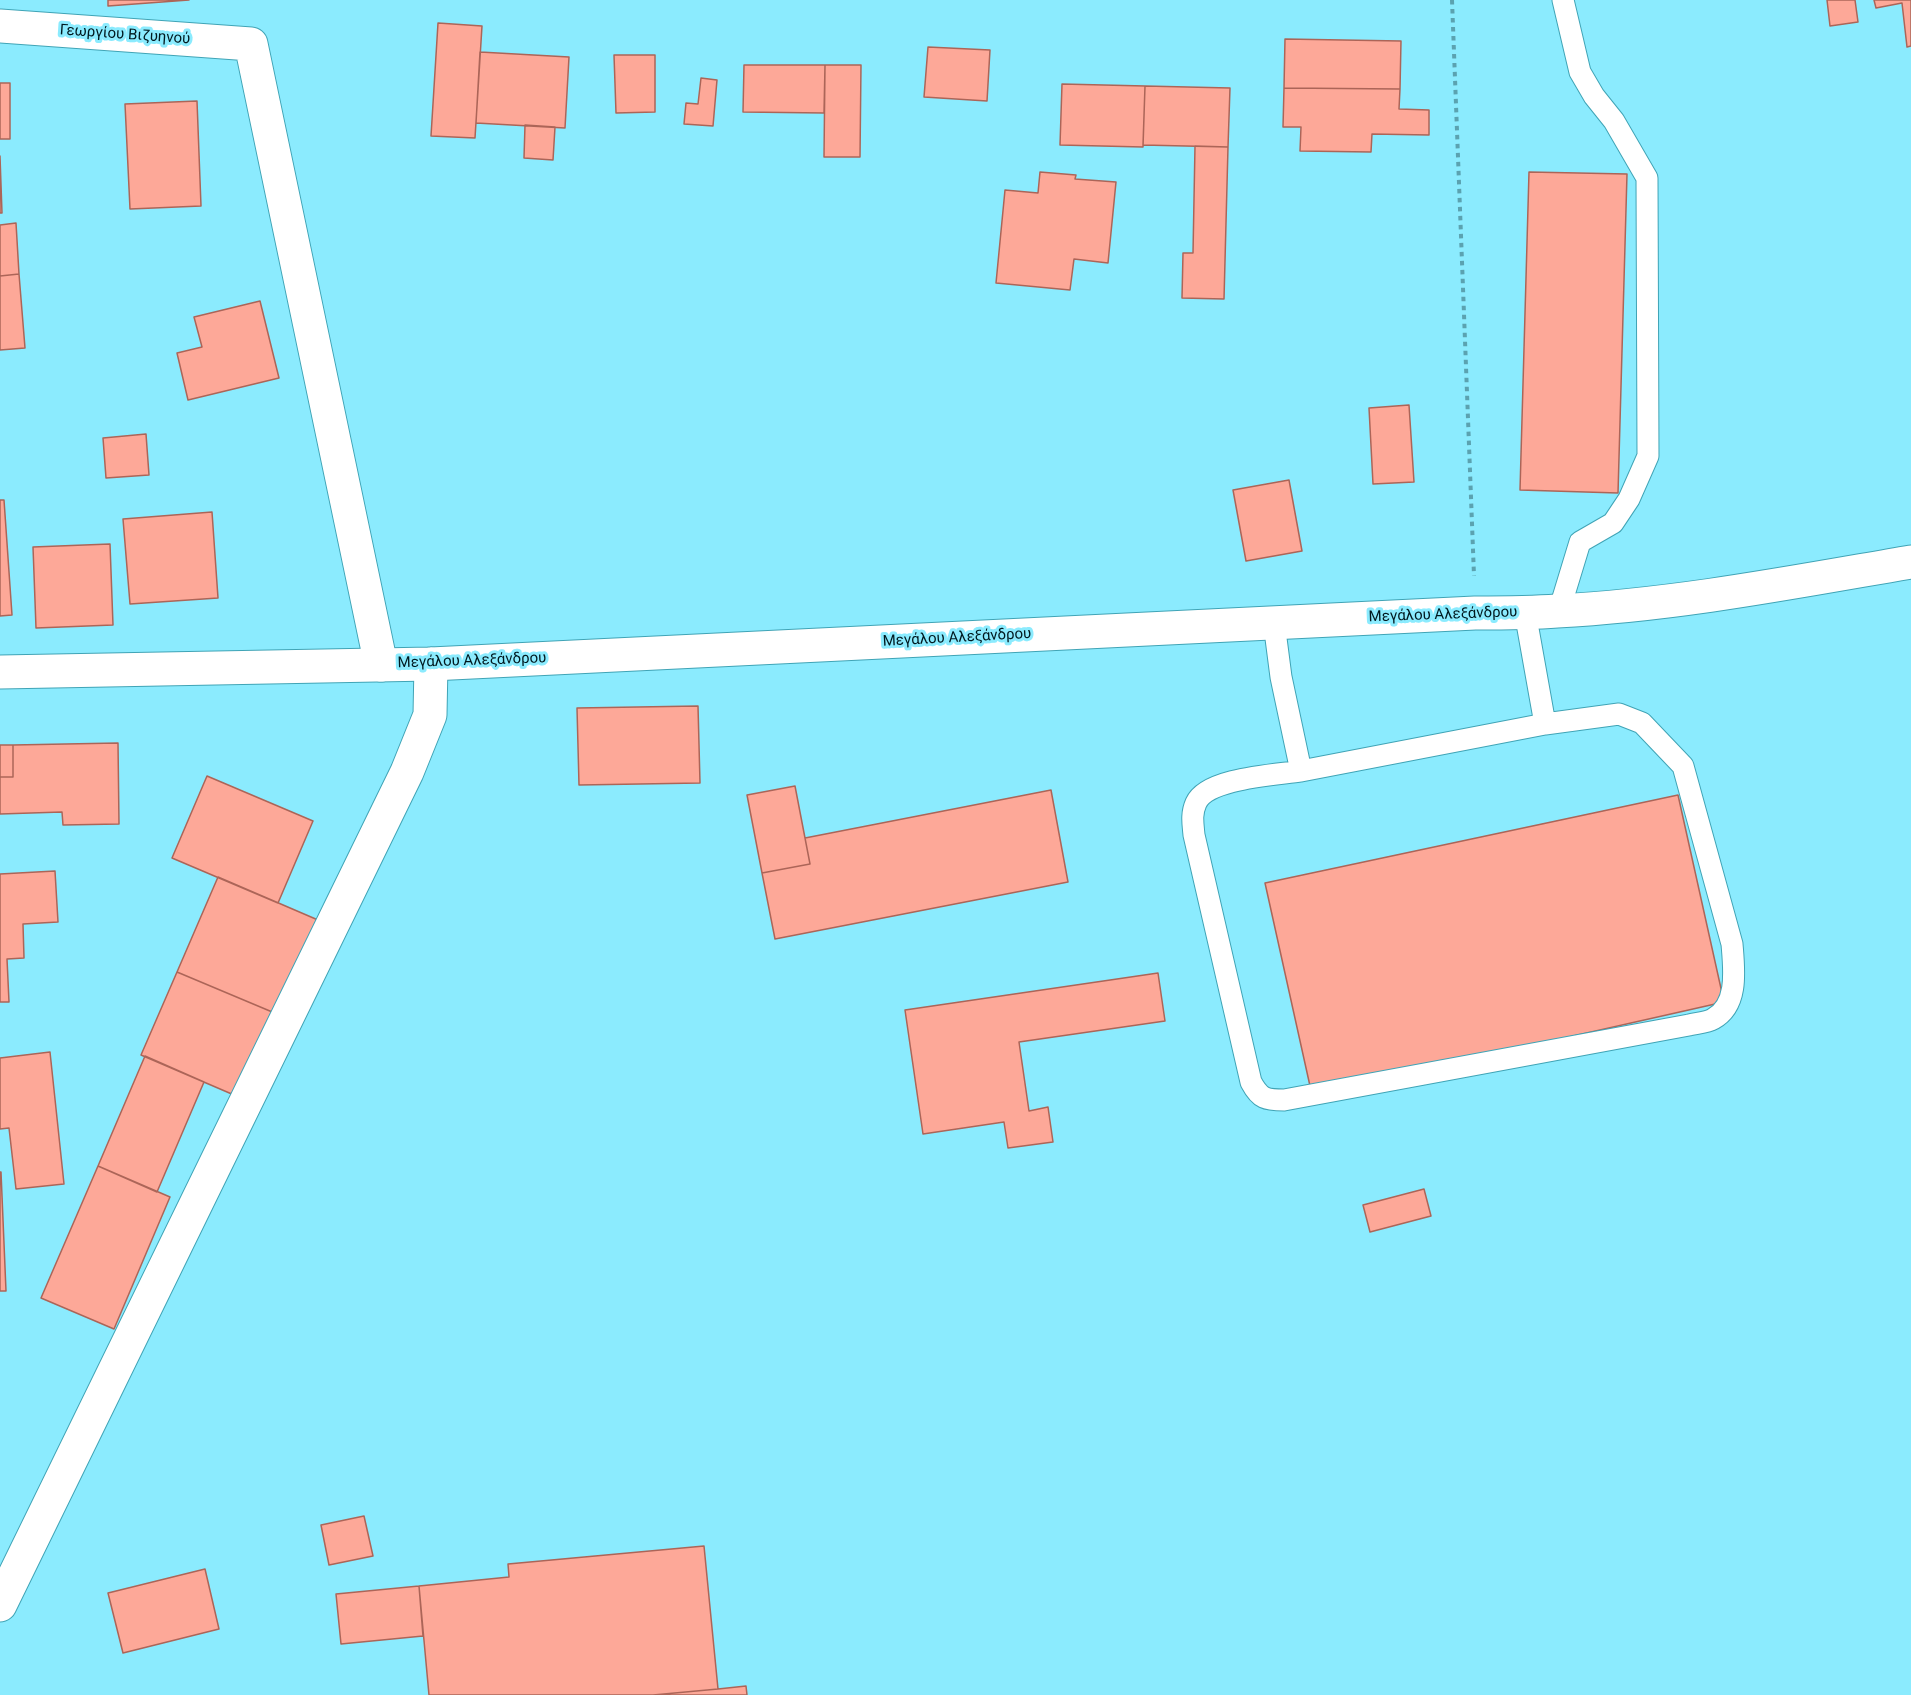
<!DOCTYPE html>
<meta charset="utf-8">
<style>
body{margin:0}
canvas{display:block;background:#8bebfe}
</style>
<canvas width="1911" height="1695"></canvas>
<script>
const context = document.querySelector('canvas').getContext('2d');
context.lineJoin = 'round';
function paint(path, color) { context.fillStyle = color; context.fill(path, 'evenodd'); }
function trace(path, color, width, dash) { context.strokeStyle = color; context.lineWidth = width; context.lineCap = dash ? 'butt' : 'round'; context.setLineDash(dash || []); context.stroke(path); }
function label(font, color, halo, rows, align = 'center') {
  context.font = font + ' Roboto,sans-serif'; context.lineWidth = 6; context.setLineDash([]); context.textBaseline = 'middle'; context.strokeStyle = halo; context.fillStyle = color; for (const [text, x, y, turn = 0] of rows) {
    context.save(); context.translate(x, y); context.rotate((+turn || 0) * Math.PI / 180); context.textAlign = isNaN(turn) ? turn : align; if (halo) context.strokeText(text, 0, 0); context.fillText(text, 0, 0); context.restore();
  }
}
const building = new Path2D(`
 M108,0H189L108,6Z
 M1827,0H1855L1858,22L1830,26Z
 M1874,0H1911V46L1907,47L1902,3L1876,8Z
 M438,23L482,26L475,138L431,136Z
 M1285,39L1401,41L1400,89L1284,88Z
 M928,47L990,50L987,101L924,97Z
 M480,52L569,57L565,128L476,123Z
 M614,55H655V112L616,113Z
 M744,65H825L824,113L743,112Z
 M825,65H861L860,157H824Z
 M701,78L717,80L713,126L684,124L686,103L698,104Z
 M0,83H10V139H0Z
 M1062,84L1145,86L1143,147L1060,145Z
 M1145,86L1230,88L1228,147L1143,145Z
 M1284,88L1400,89L1399,109L1429,110V135L1372,134L1371,152L1300,151L1301,127H1283Z
 M197,101L201,206L130,209L125,104Z
 M525,125L555,127L553,160L524,158Z
 M1195,146L1228,147L1224,299L1182,298L1183,253H1193Z
 M0,156L2,213H0Z
 M1040,172L1076,175L1075,179L1116,182L1108,263L1074,259L1070,290L996,283L1005,190L1038,193Z
 M1529,172L1627,174L1618,493L1520,490Z
 M16,223L19,274L0,276V225Z
 M19,274L25,348L0,350V276Z
 M260,301L279,378L188,400L177,353L202,347L194,317Z
 M1409,405L1414,482L1373,484L1369,408Z
 M146,434L149,475L106,478L103,438Z
 M1289,480L1302,551L1246,561L1233,490Z
 M0,500H4L12,615L0,616Z
 M212,512L218,598L130,604L123,519Z
 M110,544L113,625L36,628L33,547Z
 M698,706L700,783L579,785L577,708Z
 M118,743L119,824L63,825L62,812L0,814V777H13V745Z
 M0,745H13V777H0Z
 M207,776L313,821L278,903L172,858Z
 M795,786L810,864L762,873L747,795Z
 M1051,790L1068,882L775,939L762,873L810,864L805,838Z
 M1678,795L1724,1002L1312,1095L1265,883Z
 M55,871L58,922L23,924L24,958L7,959L9,1002H0V874Z
 M218,877L318,920L277,1014L177,972Z
 M177,972L277,1014L241,1098L141,1055Z
 M1158,973L1165,1021L1019,1042L1029,1111L1048,1107L1053,1142L1008,1148L1004,1122L923,1134L905,1010Z
 M50,1052L64,1184L16,1189L9,1128L0,1129V1058Z
 M145,1056L204,1082L157,1192L98,1166Z
 M98,1166L170,1197L114,1329L41,1298Z
 M1,1172L6,1291H0V1172Z
 M1424,1189L1431,1216L1370,1232L1363,1205Z
 M364,1516L373,1556L329,1565L321,1525Z
 M704,1546L718,1689L653,1695H429L419,1586L509,1577L508,1564Z
 M205,1569L219,1629L123,1653L108,1593Z
 M419,1586L423,1636L341,1644L336,1594Z
 M746,1686L747,1695H653L718,1689Z`);
paint(building, '#fda898');
trace(building, '#ac6558', 1.5);
const service = new Path2D(`
 M1559,611L1580,542L1613,523L1629,499L1648,456L1647,178L1614,121L1594,96L1580,72L1563,0
 M1525,612L1545,724
 M1274,623L1281,677L1301,771C1276,775 1207,778 1196,803C1191,814 1193,824 1194,835L1251,1082C1260,1099 1266,1100 1284,1100L1689,1025C1696,1023 1706,1023 1713,1019C1739,1005 1734,969 1732,944L1683,766L1642,723L1619,714L1545,724L1301,771`);
const minor = new Path2D(`
 M0,26L251,44L381,665
 M0,1605L407,772L430,715L431,664`);
const tertiary = new Path2D(`
 M0,672L431,664L1475,613C1502,613 1530,613 1557,611C1676,605 1794,582 1911,562`);
trace(service, '#40a4b6', 23);
trace(minor, '#40a4b6', 35);
trace(tertiary, '#40a4b6', 35);
trace(new Path2D(`
 M1452,0L1474,576`), '#5ba2b0', 4, [4.5, 4.5]);
trace(service, '#fff', 21);
trace(minor, '#fff', 33);
trace(tertiary, '#fff', 33);
label('15px', '#00181e', '#8bebfe', [
 ["Γεωργίου Βιζυηνού",125,35,4],
 ["Μεγάλου Αλεξάνδρου",1443,615,-2],
 ["Μεγάλου Αλεξάνδρου",957,638,-3],
 ["Μεγάλου Αλεξάνδρου",472,661,-2]
]);
</script>
